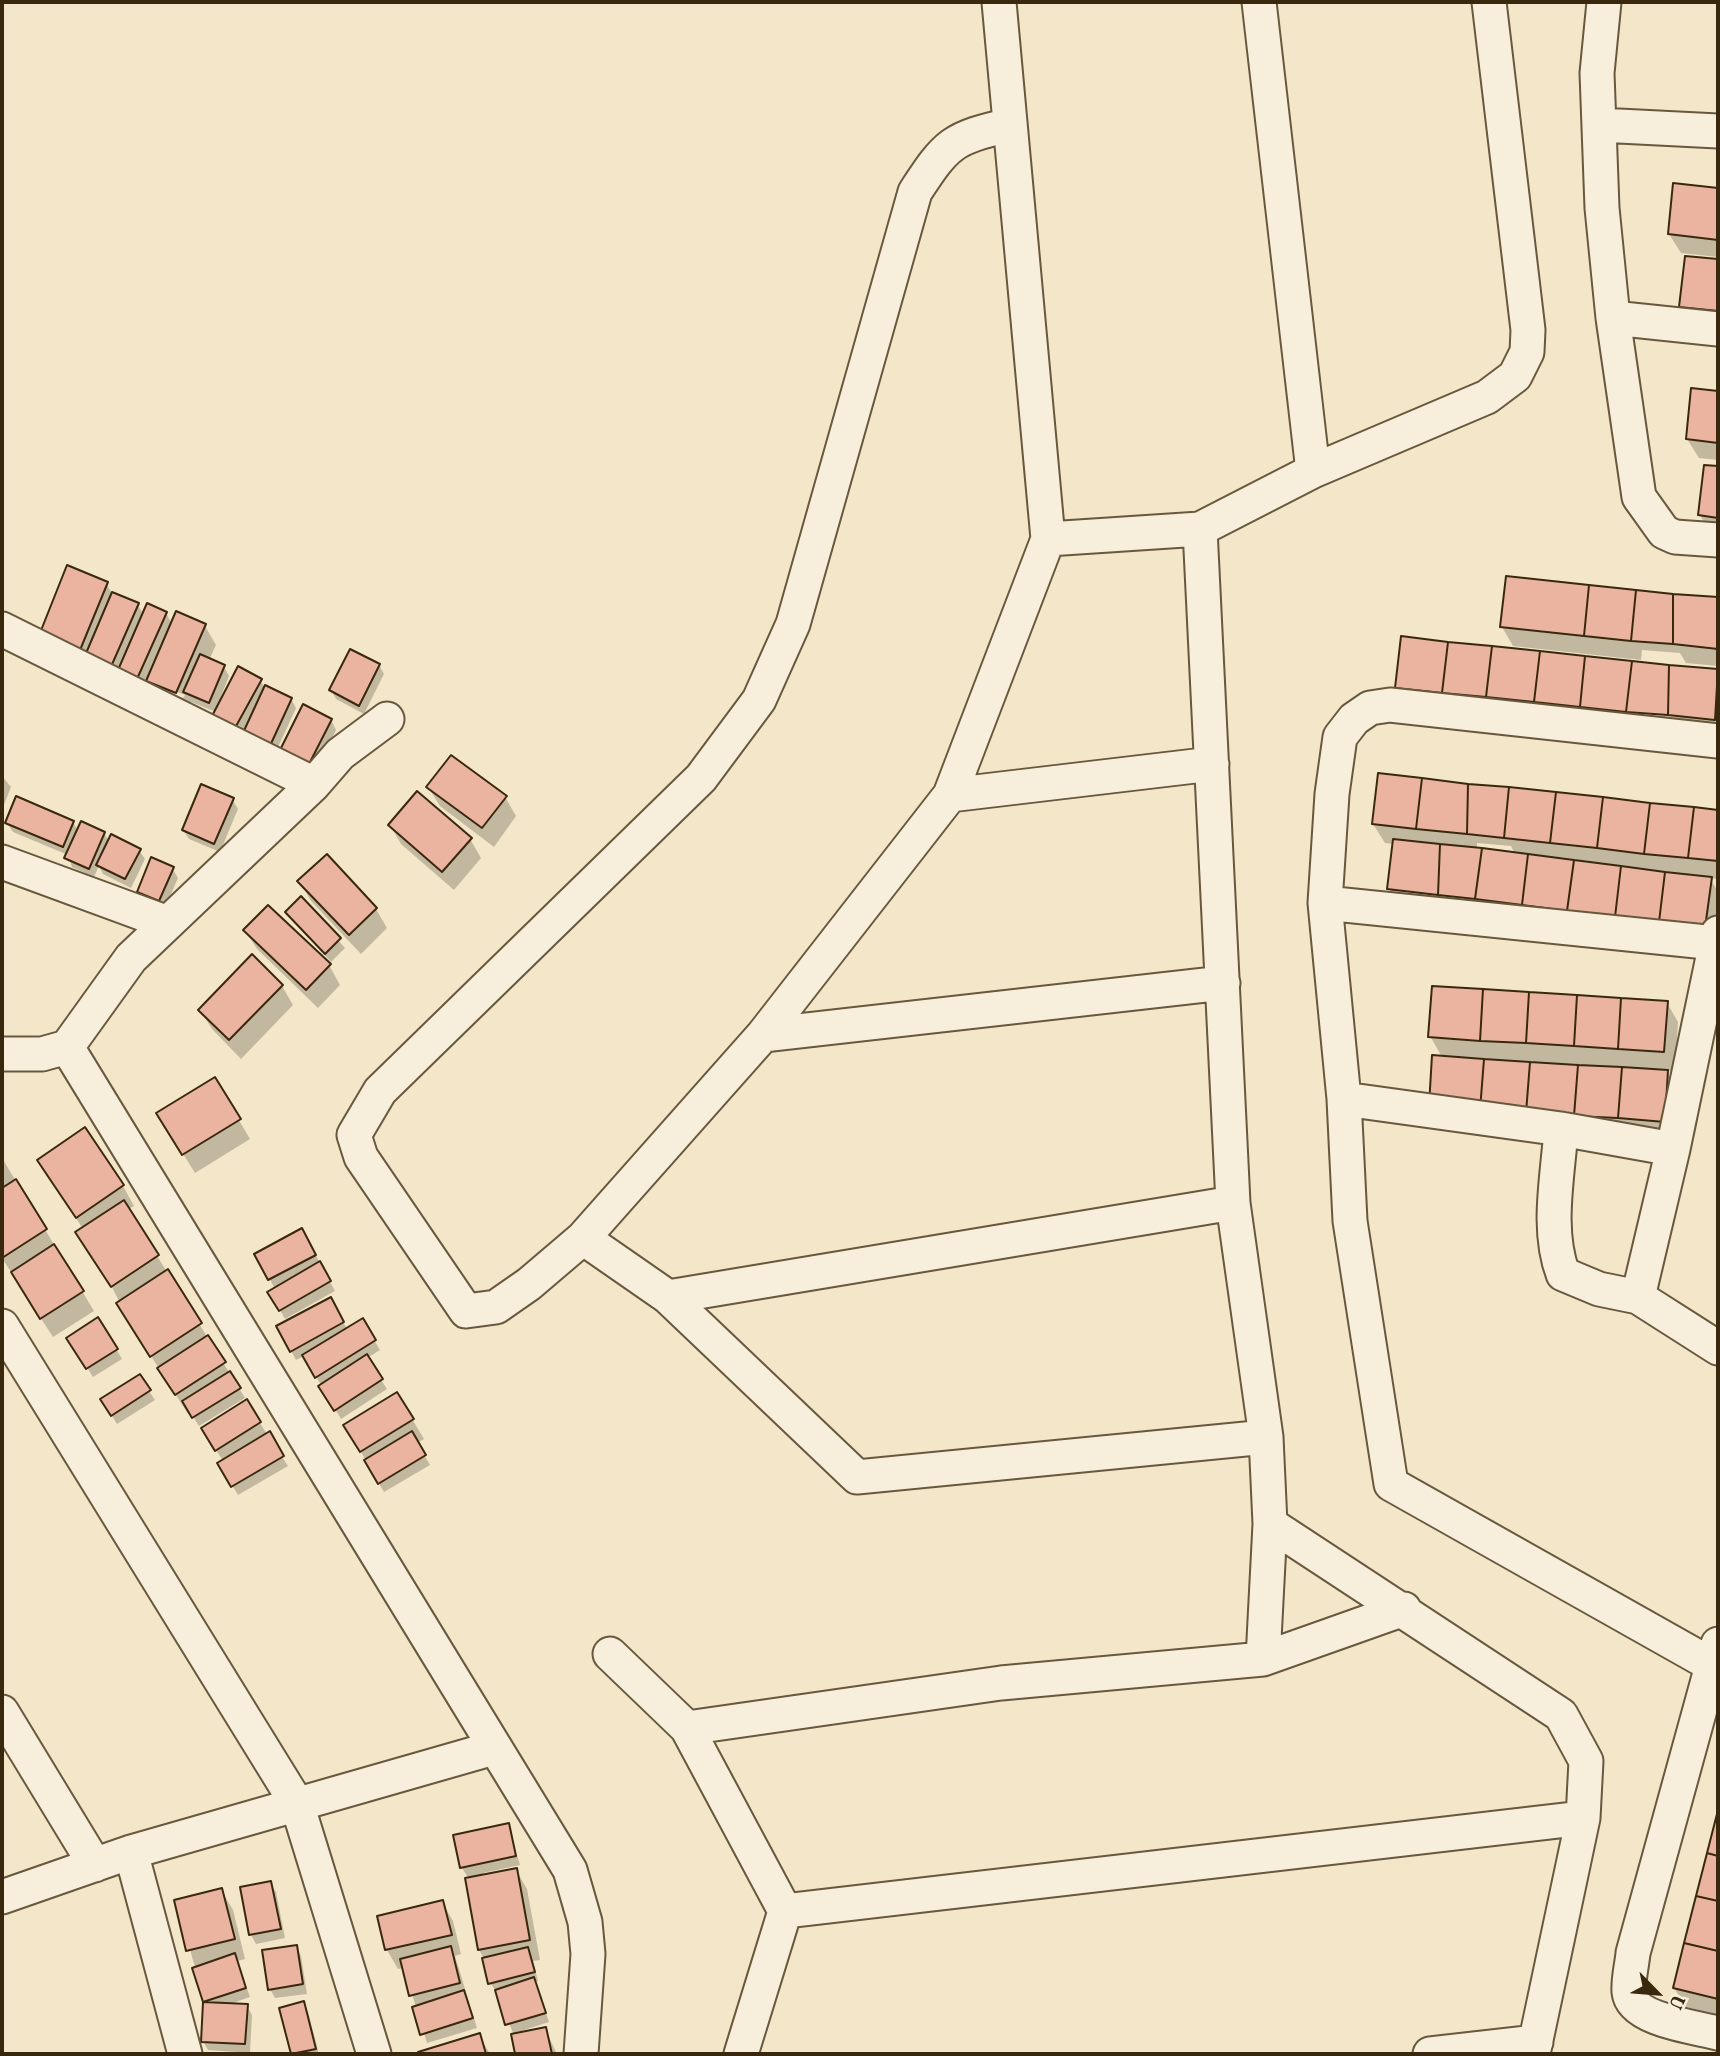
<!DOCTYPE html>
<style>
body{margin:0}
#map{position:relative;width:1720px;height:2056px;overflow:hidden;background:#f3e6c9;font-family:Vollkorn,serif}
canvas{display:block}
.frame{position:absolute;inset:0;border:4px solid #3a280e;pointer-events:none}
.north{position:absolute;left:1622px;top:1958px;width:70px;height:70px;-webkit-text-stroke:5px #f7efdc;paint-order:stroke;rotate:115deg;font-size:19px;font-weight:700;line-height:28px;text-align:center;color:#3a280e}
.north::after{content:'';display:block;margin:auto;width:24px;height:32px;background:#3a280e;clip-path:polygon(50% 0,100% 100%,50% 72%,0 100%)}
</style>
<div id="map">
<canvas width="1720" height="2056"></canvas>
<div class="frame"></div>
<div class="north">U</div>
</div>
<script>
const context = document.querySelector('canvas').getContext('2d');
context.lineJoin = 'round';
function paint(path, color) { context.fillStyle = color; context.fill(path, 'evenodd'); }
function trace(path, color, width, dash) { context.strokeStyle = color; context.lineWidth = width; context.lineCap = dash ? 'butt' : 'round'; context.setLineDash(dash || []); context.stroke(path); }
paint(new Path2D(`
 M1675,185L1718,190V257L1681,253L1669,234Z
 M1687,258L1718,261V328L1692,326L1681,306Z
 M1693,390L1718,393V460L1699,458L1687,439Z
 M1705,466L1718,468V535L1711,534L1700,515Z
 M1507,578L1718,600V666L1686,663L1680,653L1642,650L1641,660L1513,646L1502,627Z
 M106,583L113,595L137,604L144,615L166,613L172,624L205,626L216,645L209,660L224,667L229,676L220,699L261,681L264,687L291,699L296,708L274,756L216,712L191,702L187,712L159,700L146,678L142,687L51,658ZM161,686L185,695L183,698L161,689Z
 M379,665L384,674L364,714L336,699L331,690Z
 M1671,667L1718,671V738L1408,707L1397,687ZM1639,711L1677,714V717L1639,714Z
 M331,720L336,730L312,778L285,765Z
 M2,776L11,787L2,810Z
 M428,787L505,797L516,816L494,847L440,806Z
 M1509,789L1718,812V879L1710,878L1718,892V927L1400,908L1389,889L1394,844L1385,843L1373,824ZM1477,843L1511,846L1515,854L1477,850Z
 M232,799L238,809L220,852L189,839L183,830Z
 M73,822L78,831L104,833L109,842L139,850L145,859L131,888L103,874L99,866L94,877L72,867L68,855L13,832L7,823Z
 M390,825L470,839L481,858L454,890L401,844Z
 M172,868L178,878L164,910L144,901L139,892Z
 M300,882L376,909L387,928L361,954L311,901Z
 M301,899L345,948L331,962L287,912Z
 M245,930L329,965L340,985L318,1008L257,949Z
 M282,986L293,1005L241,1059L212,1029L200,1010Z
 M1667,1003L1678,1022L1675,1071H1666L1678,1091L1675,1140L1441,1125L1442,1057L1430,1036Z
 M215,1080L250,1139L195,1173L170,1133Z
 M84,1130L123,1186L134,1206L128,1209L245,1398L199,1426L190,1412L188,1414L130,1323L83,1229L39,1161Z
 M2,1158L94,1311L53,1337L2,1258Z
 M307,1239L335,1291L285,1319L270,1292L275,1289L256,1254Z
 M330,1299L347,1329L362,1320L380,1350L367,1358L387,1389L341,1419L304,1356L296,1360L278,1327Z
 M98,1319L122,1359L93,1377L69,1338Z
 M139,1376L155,1400L117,1424L102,1400Z
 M397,1394L424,1439L417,1443L430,1465L384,1492L346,1426Z
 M246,1402L288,1466L238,1495L219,1464L223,1461L203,1429Z
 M1718,1817V2015L1686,2007L1674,1988Z
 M508,1825L520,1865L483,1873V1876L516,1870L527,1889L540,1960L533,1961L538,1981L535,1982L549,2022L518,2032L519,2034L545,2029L557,2054H517L513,2033L497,1992L490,1983L485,1960L479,1950L469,1879L462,1868L455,1837Z
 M270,1883L276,1892L285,1938L256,1944L251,1935Z
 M221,1890L233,1910L245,1959L237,1961L250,1997L227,2005L247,2006L252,2015L250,2053L208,2050L203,2041L205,2002L176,1901Z
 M442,1902L453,1921L461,1954L455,1956L477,2028L427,2043L404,1968L398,1969L387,1950L379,1917Z
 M296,1947L301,1956L307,1994L275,1998L270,1989Z
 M303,2003L308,2012L319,2054H293L282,2009Z
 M479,2035L490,2054H421V2053Z`), '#0003');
const building = new Path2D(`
 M1673,183L1718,188V240L1668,234Z
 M1685,256L1718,259V311L1679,307Z
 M1691,388L1718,391V443L1686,439Z
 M1704,465L1718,466V518L1698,515Z
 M67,565L108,582L78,655L38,638Z
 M1506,576L1589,585L1584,636L1500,627Z
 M1589,585L1636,590L1631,641L1584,636Z
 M1636,590L1673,594V644L1631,641Z
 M112,592L139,603L110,669L84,658Z
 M1673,594L1718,597V649L1673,644Z
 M147,603L167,612L137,679L118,670Z
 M176,611L206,624L176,693L146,681Z
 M1401,636L1448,642L1442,693L1395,688Z
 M1448,642L1492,646L1486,697L1442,693Z
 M1492,646L1540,651L1534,702L1486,697Z
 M350,649L380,664L359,706L329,690Z
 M1540,651L1585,656L1580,707L1534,702Z
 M200,654L225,665L209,703L183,692Z
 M1585,656L1632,661L1626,712L1580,707Z
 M1632,661L1669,665L1668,715L1626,712Z
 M1669,665L1718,669L1715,720L1668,715Z
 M238,666L262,679L235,728L212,716Z
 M265,685L292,698L269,748L242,735Z
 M303,704L332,719L306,770L277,756Z
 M451,755L507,796L482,828L426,787Z
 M1378,773L1422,778L1416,829L1372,824Z
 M1422,778L1468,784L1467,834L1416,829Z
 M201,784L234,798L214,844L182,830Z
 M1468,784L1509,787L1504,838L1467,834Z
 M1509,787L1556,792L1550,843L1504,838Z
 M417,791L472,838L442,872L388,825Z
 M1556,792L1603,797L1597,848L1550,843Z
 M16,796L74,821L63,847L5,823Z
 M1603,797L1650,803L1644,854L1597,848Z
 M1650,803L1694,807L1688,858L1644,854Z
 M1694,807L1718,810V861L1688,858Z
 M81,821L105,832L89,869L64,858Z
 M111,834L141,849L125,879L96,865Z
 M1393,839L1440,844L1438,895L1387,889Z
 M1440,844L1482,848L1475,899L1438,895Z
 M1482,848L1528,854L1522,905L1475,899Z
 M327,854L377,908L349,935L297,881Z
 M1528,854L1574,860L1567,911L1522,905Z
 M151,857L174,867L159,901L137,892Z
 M1574,860L1621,866L1615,917L1567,911Z
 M1621,866L1665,872L1659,922L1615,917Z
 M1665,872L1712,877L1705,928L1659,922Z
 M301,896L341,938L325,954L285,912Z
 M268,905L331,964L306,990L243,930Z
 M252,954L283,985L229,1040L198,1010Z
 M1432,986L1483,989L1480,1041L1428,1037Z
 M1483,989L1529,992L1526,1043L1480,1041Z
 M1529,992L1577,995L1574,1046L1526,1043Z
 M1577,995L1621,998L1618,1049L1574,1046Z
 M1621,998L1668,1001L1664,1052L1618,1049Z
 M1432,1055L1484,1059L1480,1110L1429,1106Z
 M1484,1059L1530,1062L1526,1113L1480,1110Z
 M1530,1062L1578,1065L1574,1116L1526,1113Z
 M1578,1065L1622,1067L1618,1118L1574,1116Z
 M1622,1067L1668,1070L1665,1122L1618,1118Z
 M215,1077L241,1119L182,1155L156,1113Z
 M85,1127L124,1185L76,1218L37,1160Z
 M16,1179L47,1229L2,1258V1188Z
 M124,1200L159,1255L111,1287L75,1232Z
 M302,1228L316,1255L268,1280L254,1254Z
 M54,1244L84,1291L40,1319L11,1272Z
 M320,1261L331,1281L279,1311L267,1292Z
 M168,1269L202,1323L150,1357L116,1303Z
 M331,1297L344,1322L290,1352L276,1326Z
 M98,1317L118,1349L86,1369L66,1338Z
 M363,1318L376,1340L315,1378L302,1355Z
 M208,1335L226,1362L175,1395L157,1368Z
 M367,1354L383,1379L334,1411L318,1386Z
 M230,1371L241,1388L192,1418L182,1401Z
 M140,1374L151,1390L111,1416L100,1399Z
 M397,1392L414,1419L360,1452L343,1425Z
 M247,1399L261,1422L215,1451L201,1428Z
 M270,1431L284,1456L231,1487L217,1463Z
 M412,1431L426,1455L378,1484L364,1460Z
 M1718,1810V1856L1707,1853Z
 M509,1823L516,1856L460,1868L453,1835Z
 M1707,1853L1718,1856V1901L1696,1896Z
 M517,1868L530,1940L478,1950L465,1878Z
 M271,1881L281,1929L249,1935L240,1887Z
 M222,1888L235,1939L186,1951L174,1900Z
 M1696,1896L1718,1901V1951L1684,1943Z
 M443,1900L452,1935L385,1950L377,1916Z
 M1684,1943L1718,1951V1999L1673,1988Z
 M297,1945L303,1984L268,1990L262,1950Z
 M451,1946L460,1983L409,1996L400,1959Z
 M528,1947L535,1972L488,1984L482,1958Z
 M235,1953L246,1988L203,2002L192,1968Z
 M534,1977L546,2013L505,2025L495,1990Z
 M464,1990L473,2018L420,2035L412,2007Z
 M304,2001L316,2049L291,2054L279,2008Z
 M203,2002L248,2004L245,2044L201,2042Z
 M546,2027L552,2054H515L511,2034Z
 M480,2033L486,2054H419L418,2052Z`);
paint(building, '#eab4a0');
trace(building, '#3a280e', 2);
const minor = new Path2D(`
 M999,2L1048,539L950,795L763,1035L583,1238L668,1297L857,1477L1266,1437
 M1259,2L1313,471
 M1489,2L1528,330L1527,352L1515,376L1487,397L1313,471L1200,529L1233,1203L1266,1437L1270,1524L1561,1715L1586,1761L1583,1818L1533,2054
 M1604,2L1597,73L1602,208L1613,318L1639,497L1664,532L1675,537L1718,540
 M1599,125L1718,131
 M1613,318L1718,329
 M1048,539L1200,529
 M2,629L314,784
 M950,795L1212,764
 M2,862L168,923
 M1325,903L1716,943
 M1718,933L1673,1149L1638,1297L1718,1348
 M763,1035L1223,983
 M67,1047L570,1870L585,1922L588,1954L581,2054
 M2,1054H42L67,1047L131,958L314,784L340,754L387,719
 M1344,1099L1561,1129L1673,1149
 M1561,1129C1558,1176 1546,1229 1563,1274L1599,1289L1638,1297
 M583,1238L529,1284L496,1307L466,1311L361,1157L354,1135L380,1091L701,778L759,700L793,624L915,192C947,143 952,138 1010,125
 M668,1297L1233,1203
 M2,1326L297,1804L374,2054
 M1718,1644L1633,1953C1632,1965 1628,1979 1629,1992C1632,2020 1695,2027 1718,2033
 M610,1654L687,1728L785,1911L741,2054
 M1263,1659L1270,1524
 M1714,1666L1391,1484L1350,1221L1344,1099L1325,903L1332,794L1340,737L1354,719L1370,708L1390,705L1718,741
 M2,1712L95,1865
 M687,1728L1001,1683L1263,1659L1404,1609
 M131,1852L185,2054
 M2,1897L131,1852L494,1748
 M785,1911L1583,1818
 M1430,2054L1536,2042`);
trace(minor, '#68583d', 37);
trace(minor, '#f7efdc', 33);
</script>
